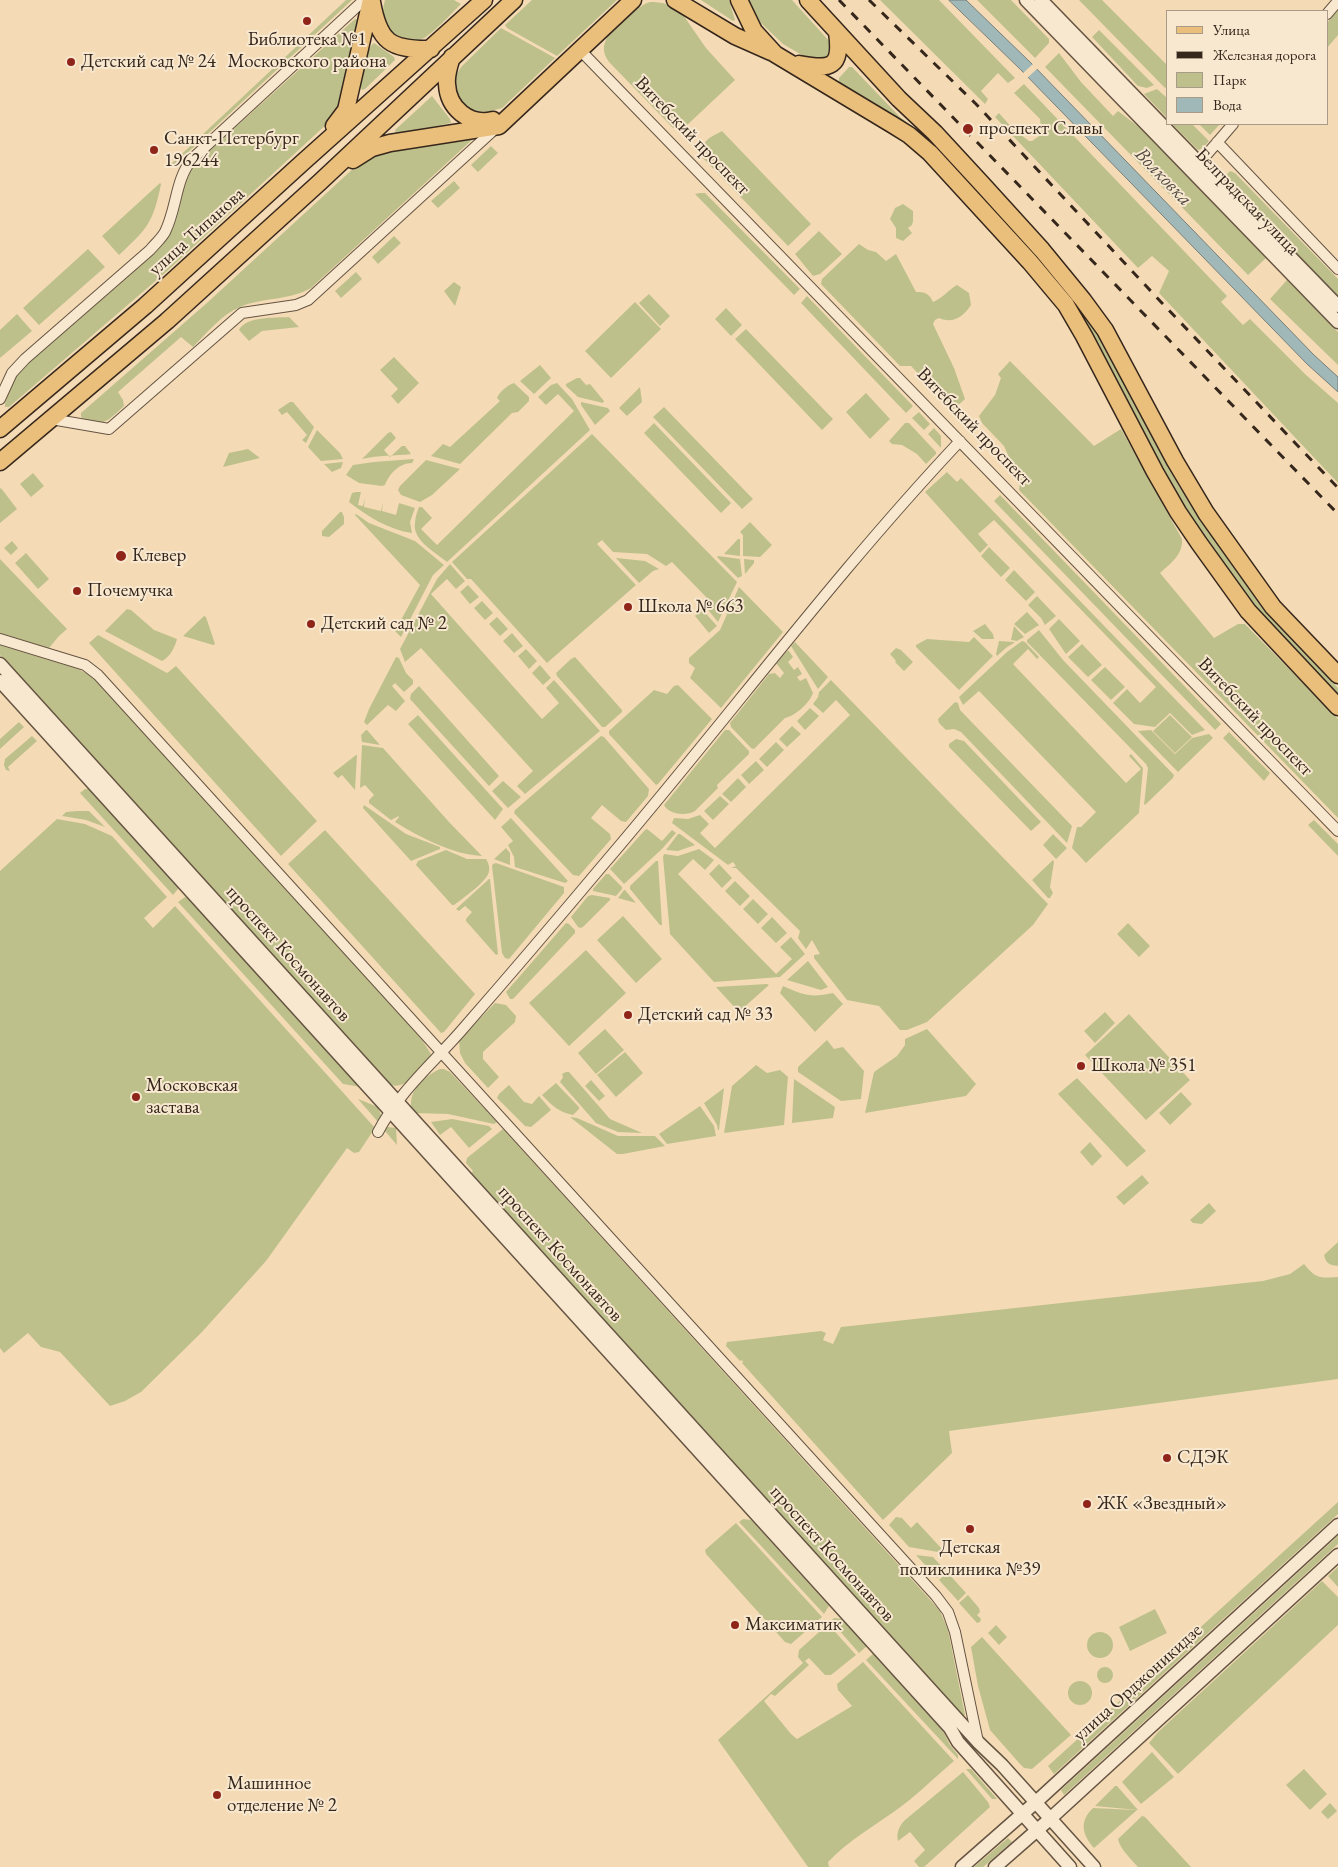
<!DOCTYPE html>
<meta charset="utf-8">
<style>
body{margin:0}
#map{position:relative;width:1338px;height:1867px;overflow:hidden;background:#f4dbb6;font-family:"EB Garamond",serif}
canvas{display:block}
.legend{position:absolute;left:1166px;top:10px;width:162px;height:115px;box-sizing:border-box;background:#f8e8d0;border:1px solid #aa9b88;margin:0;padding:6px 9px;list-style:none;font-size:15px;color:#36271c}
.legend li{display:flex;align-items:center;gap:10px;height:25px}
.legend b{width:25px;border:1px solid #aa9b88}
</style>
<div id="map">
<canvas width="1338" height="1867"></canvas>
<ul class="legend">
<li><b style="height:6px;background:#eabe7b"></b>Улица</li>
<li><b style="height:6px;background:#36271c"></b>Железная дорога</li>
<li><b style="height:14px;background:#bec08c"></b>Парк</li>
<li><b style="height:14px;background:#a1b8b9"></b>Вода</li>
</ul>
</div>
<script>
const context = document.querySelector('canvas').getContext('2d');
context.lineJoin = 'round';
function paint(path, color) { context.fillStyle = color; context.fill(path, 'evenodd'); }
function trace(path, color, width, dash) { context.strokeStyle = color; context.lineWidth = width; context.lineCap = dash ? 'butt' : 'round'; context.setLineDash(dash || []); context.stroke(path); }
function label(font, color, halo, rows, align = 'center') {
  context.font = font + ' "EB Garamond",serif'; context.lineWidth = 4; context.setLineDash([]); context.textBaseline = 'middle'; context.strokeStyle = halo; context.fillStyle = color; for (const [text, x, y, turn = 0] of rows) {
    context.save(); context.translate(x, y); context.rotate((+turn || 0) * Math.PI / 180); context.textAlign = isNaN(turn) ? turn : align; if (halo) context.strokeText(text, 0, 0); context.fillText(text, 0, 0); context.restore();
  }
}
paint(new Path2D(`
 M346,0H352L183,157L175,167L170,165Z
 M385,0H454L461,4C452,13 431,36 420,40C413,43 407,41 401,39C385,32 380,16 385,0Z
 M532,0H617L557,56L507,28L505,25Z
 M701,0H729L735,20L733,21Z
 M748,0H792L830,42L832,59L812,61L783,44L761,23Z
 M880,0H939L1015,78L1008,83L998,73L981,91L988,99L985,104Z
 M977,0H1011L1049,39V43L1035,58Z
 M1079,0H1102L1167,65V87L1165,88Z
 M650,2C661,2 672,4 681,12L706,48L735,80L684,128H673L609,62C604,55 602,48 606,40C609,30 640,4 650,2Z
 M1338,10V35L1327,48V23Z
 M355,19L359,20L340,103L329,122L166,272L9,407H5V403L16,375L27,362L163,244C181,220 178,187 196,163Z
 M501,28L555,58L502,108L487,112L472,110L458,98L455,85V76L462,66Z
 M1099,30L1154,85L1147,88L1138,86L1092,37Z
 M374,43L394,57L395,60L365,89L362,90L360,86C362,75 366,48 374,43Z
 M1059,53L1081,82L1113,116L1118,111L1139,127L1266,258L1248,275L1045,67Z
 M849,67H852L899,116L915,129L839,84V78Z
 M1024,84L1227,296L1221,302L1243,325L1250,319L1305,374L1338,403V483L1159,293L1169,271L1152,256L1138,268L995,117L999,113L1013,129L1029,141H1032L1042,134L1040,119L1014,93Z
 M1157,89L1167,98V118L1144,94Z
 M432,96L450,119L451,123L398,134L396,133L395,130Z
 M1172,124H1192L1209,141L1203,148L1198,150Z
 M1199,124H1220L1210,135Z
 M722,131L811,224L788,246L701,156C704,139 707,139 722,131Z
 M474,138L311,288C288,301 263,297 240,307C222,314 207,333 193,347L181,337L118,392L123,400L124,406C110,419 100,431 81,417V413L208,302L356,166L377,153Z
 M491,146L498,153L478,172L471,165Z
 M1230,171L1235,173L1338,279V296L1226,180L1227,174Z
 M454,181L460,188L438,208L431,201Z
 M160,183L161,184C153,223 148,228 119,255L102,236Z
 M700,193H705L800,289L794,295L695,194Z
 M903,204L913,211V221L912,225L908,228L912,233L903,241L896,238V228L890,219L895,208Z
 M819,231L842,254L820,274L813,276L795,254Z
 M394,236L401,243L378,264L372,257Z
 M859,244L868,250L876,252L886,261L896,254L916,292C925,292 929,293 933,302C943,298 948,290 957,285L969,293L971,305C963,317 953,324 939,318L935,320L933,324L954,368L965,399L953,410L911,366H900L821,284L822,279Z
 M88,249L105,267L39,325L23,308Z
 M356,272L362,279L341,298L335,291Z
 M1287,280L1338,332V365L1270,299Z
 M454,282L461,287L455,306L444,291Z
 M649,294L670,316L660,326L639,303Z
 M807,296L913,406L906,413L801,303Z
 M635,302L661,329L611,378L585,351Z
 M726,308L742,325L731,336L715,319Z
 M1079,310L1095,330L1177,483L1196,514L1261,606L1338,688V696L1256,609L1191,517L1164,471Z
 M17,314L32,331L0,358V330Z
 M289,317L299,327L262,331L249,341L239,330C246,316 274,318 289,317Z
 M746,329L833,419L822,430L735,339Z
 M394,357L419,383L398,404L391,396L398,389L380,370Z
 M1010,361L1094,446L1121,429L1182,539C1183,555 1171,563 1160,573L1214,638L1238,624H1245L1338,719V818L1019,490L1020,482L1004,446L982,423L979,416L995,395L1001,378L998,374Z
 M540,365L551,378L534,394L520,381Z
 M577,378H580L586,385L590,384L604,401L603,403L578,397L566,386V384Z
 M514,383L529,397V401L518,412L512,413L460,464L431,456L443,444L450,447L500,401L497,398C499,392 508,385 514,383Z
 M557,383L572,399L590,430L447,562C435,552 412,540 415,523C415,518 417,512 419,507H422L432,518L421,529L437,545L574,411L558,394L546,405L538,397L551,385Z
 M640,387L642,402L627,416L619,408Z
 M866,393L890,419L870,439L846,412Z
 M290,402H293L314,427L306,443L302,440L307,435L287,412L282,415L278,410Z
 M581,402L608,408L610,411L595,425L581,405Z
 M664,407L753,499L742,509L653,417Z
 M919,412L930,424L924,430L912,418Z
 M654,423L731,503L721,513L644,433Z
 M905,423H909L936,452V454L926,464L917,454L902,445L892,444L889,441Z
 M934,428L941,436V448L928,434Z
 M317,430L340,453L343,459L321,461L308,447Z
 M391,432L396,438L384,450L390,457L402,446H405L411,454C395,456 379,455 362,459L388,433Z
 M592,434L737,582L718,622L704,605L707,598L672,562L666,566L647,554L613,552L602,540L597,544L636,585L547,663L471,579H467L452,562Z
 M248,449L260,458L223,467L229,453Z
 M414,459L412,463C399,463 389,474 385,485L382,486L359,483L346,475L353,465L374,462Z
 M426,460L460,469L432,495L420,502L401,495L398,490L400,486Z
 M343,462L341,468L332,472L324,464Z
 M947,472L957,482L961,478L1205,730L1192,735L1170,713L1155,727L1134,724L1113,703L1127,689L1140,703L1156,687L994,520L978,534L988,545L980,553L925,492Z
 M33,473L44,486L31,497L20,484Z
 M1,488L17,509L0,523V489Z
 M356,492H361L358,505L363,506L365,498L364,507L381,511L383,502L382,511L396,515L399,503L415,508L410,522L412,533C389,530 367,516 349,502L352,493Z
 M1000,495L1221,724L1215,730L994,501Z
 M340,512H342L344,517V524L329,537L322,536V531Z
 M356,514L369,523L415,541L444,565L433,575L401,637L395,631L420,585L355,515Z
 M750,522L772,545L760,557L743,556V535L740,532Z
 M738,539H740V556L724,554Z
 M12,541L18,548L11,555L4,548Z
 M989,547L1010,568L1001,577L981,556Z
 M26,553L49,579L38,589L15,563Z
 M718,556L740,559L742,576L738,578L717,557Z
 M616,558L645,561L659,569L653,571L639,583Z
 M0,559L67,629L59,636L49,648L0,633Z
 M744,559L754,560V563L745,574Z
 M450,564L465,581L456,589L447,579L431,594L542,719L559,703L546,688L554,680L600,731L525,794L517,786L533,771L421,648L405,662L400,649L437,579Z
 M1014,570L1035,592L1026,601L1005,580Z
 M468,585L479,597L470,604L460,592Z
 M739,587L783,632L721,708L690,678L695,668L689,663V658L720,630Z
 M1037,596L1056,616L1045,625L1041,618L1028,605Z
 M482,601L493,613L485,620L474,608Z
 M701,608L717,626L709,633L695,616Z
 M127,609L131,610L154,630L177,639C175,647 170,657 162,661L105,631Z
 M1027,612L1039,625L1025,634L1014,624Z
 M204,616L206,617L215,644L213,645L183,636Z
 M497,617L508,629L500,636L489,624Z
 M1059,619L1080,641L1066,654L1049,629Z
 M985,624L993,634L994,639H982L973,631Z
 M1014,626L1024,637L1017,641L1011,640Z
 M1039,630L1063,660L1174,775L1173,778L1146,804L1144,805L1148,768L1146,764L1027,642V640Z
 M512,633L523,646L514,653L503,641Z
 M98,635L167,673L176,666L317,821L281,856L89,643Z
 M974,637L993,656L959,690L916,647V645L927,639L969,642Z
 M999,641L1014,642V643L1007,647L997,656L996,654Z
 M1022,641L1025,642L1039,657L1037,659L1028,649L1013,664L1126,783L1141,769L1129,756L1131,754L1143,768L1139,813L1086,863L1072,848L1077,827H1081L1096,812L979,691L963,705L959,697L1007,652Z
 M795,642L828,677L818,689L791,646Z
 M1082,644L1102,665L1088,677L1068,657Z
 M0,645L78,669L93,677L220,814L422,1040L431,1054C426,1068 403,1094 387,1083L0,655Z
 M896,648L901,650L913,662L904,671L895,662L896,661L890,654Z
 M526,649L537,661L529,669L518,656Z
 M787,651H789L793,657L788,662L794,670L798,667L802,674L797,677L800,681L806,678L813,693C809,704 795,716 785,718L754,749L751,748L731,727L730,723L769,674L775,673L780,678L784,673L776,663Z
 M396,657L399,658L406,673L413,680V684L404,692L395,683L392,686L405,701L396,711L388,705L367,725L364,722L369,709Z
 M575,657L622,710V712L605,727H602L557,676L556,673L571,659Z
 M540,665L551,678L543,685L532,673Z
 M1105,667L1125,687L1111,700L1091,680Z
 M831,680L1048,904L1033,925L927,1022L907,1030H900L879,1006L847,1000L814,958V955L820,954L812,940L806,949L798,938L800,931L736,868H731L736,866L733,862L728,865L672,823L674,818L688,819L700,815L709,824L700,833L715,848L850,715L836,700L823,713L813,704L818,697L819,692Z
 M678,685L712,719L658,784L656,785L609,734V731L654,690L667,694L674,686Z
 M419,686L499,776L489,786L410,699L411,694Z
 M955,702L958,703L960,710L1072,826L1067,843L961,732L954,729L946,730L939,723L938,719Z
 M810,708L819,716L805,730L797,721Z
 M418,715L503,809L495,820L408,724Z
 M1170,715L1192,737L1175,753L1153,731Z
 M19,722L24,727L0,749V739Z
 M792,726L801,734L787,747L779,739Z
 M366,730H367L380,745L362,742L361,735Z
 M725,730H729L749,751V754L717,785L718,788L695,811C687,816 669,815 664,805Z
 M1151,730L1175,754L1192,738L1209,734L1213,738L1178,772L1138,731Z
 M1229,732L1270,773L1264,781L1223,738Z
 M32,736L37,741L8,767L10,771L6,770L4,765L5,759Z
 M601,736L604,737L649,789L648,796L626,822L621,821L602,805L591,818L610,834L611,839L579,876L573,875L514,813L515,810Z
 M956,739L964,741L1041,822L1031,831L949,747V744Z
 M776,742L784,750L767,767L759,759Z
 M362,745L383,748L449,822L482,856C454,855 419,837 395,822L399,817V816L391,820L369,803V800L374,795L365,785L360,788Z
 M356,755H357L355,790L342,775L338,778L333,773Z
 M756,761L764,770L749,784L741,775Z
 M738,778L746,787L731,802L722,794Z
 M503,781L521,797L508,808L492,791Z
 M85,789H89L178,885V889L173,895L80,793Z
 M720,796L729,804L713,820L704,811Z
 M364,805L406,834L440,847V849L411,861L363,808Z
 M77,811H89L105,827L86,820L62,816L66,812Z
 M511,818L568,881L565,883L515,867L514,857L508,845L513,841L501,827Z
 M57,819L85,824L112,836L167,897L144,918L153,928L175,906L375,1128L359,1152L354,1153L347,1148L266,1261L202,1332L141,1392L125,1401L110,1406L60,1352L41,1347L28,1333L4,1353L0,1348V871Z
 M1314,820L1338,844V856L1308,825Z
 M647,829L662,841L672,830L676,833L662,849L624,884L610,869L645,830Z
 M325,830L475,994L444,1032L441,1033L288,864Z
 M678,834H680L695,845L678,851L666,850Z
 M1053,834L1067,848L1056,859L1043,845Z
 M506,848L510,853V865L494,859Z
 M699,849L714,860L705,870L693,859L678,874L776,974L792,959L780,947L791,937L805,954L780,977L714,982L670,934L663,857L664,854L678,856Z
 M446,850L467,859H486C488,862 490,867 489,871C489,880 462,899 454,905H452L416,865L418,861Z
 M1053,860L1054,862L1050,887L1053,893L1050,898H1048L1032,880Z
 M656,861H658L662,925H660L630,889V886Z
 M496,863L564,887V893L509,959L505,958L502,953L492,866L493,864Z
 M719,864L732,878L722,888L709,874Z
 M606,874H609L622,887V889L616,896L593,891V889Z
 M489,879H490L498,954L496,955L466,921V919L472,912L465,906L459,911L456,909Z
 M735,881L750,896L740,906L725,891Z
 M624,890H625L636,903L618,898Z
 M592,895L610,898V900L584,926L581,928L578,927L571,917L588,896Z
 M185,897L190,899L361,1087L343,1084L178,902Z
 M753,899L768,914L758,924L743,909Z
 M623,916L662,959L636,983L597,940Z
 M772,917L787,933L776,943L761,928Z
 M566,923L569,924L575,930V933L513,999H510L506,992Z
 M1128,923L1150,946L1139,957L1117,934Z
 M586,950L626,993L569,1046L529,1003Z
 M808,961L828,987L821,990L787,980Z
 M767,984L769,985L741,1010L738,1011L716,987Z
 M783,986C804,995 810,998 833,993L843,1004L815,1032L780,993Z
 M495,1003L506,1005L516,1016L515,1022L483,1052V1059L499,1077L488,1088L465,1063L460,1053L459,1040Z
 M1105,1012L1115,1023L1095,1043L1084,1031Z
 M1129,1014L1190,1080L1146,1120L1085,1055Z
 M605,1029L624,1050L596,1074L578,1053Z
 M927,1029L976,1084L966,1096L865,1113L874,1072L897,1056L905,1045V1039Z
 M827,1040L834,1049L843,1047L864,1071L861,1099L841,1101L798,1072V1067Z
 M625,1052L643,1073L616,1097L597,1075Z
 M756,1065L767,1073L780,1070L788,1077L784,1125L724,1133L732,1086Z
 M440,1069H444L450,1072L497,1122L494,1124L448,1114L413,1113C405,1093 423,1077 440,1069Z
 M566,1072H569L610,1119L642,1133L618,1132L596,1123L560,1082L563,1077L562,1074Z
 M1077,1078L1146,1151L1127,1167L1058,1094Z
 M794,1079L835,1107L833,1118L792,1123Z
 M591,1080L605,1096L599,1101L585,1086Z
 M556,1083L579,1107V1109L573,1115C557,1111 554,1107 542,1095Z
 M509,1085L524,1102L532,1104L539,1096L551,1110L531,1127L525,1126L497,1098L499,1094Z
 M724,1088L719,1130H718L717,1125L704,1103Z
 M1181,1092L1192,1104L1170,1125L1159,1113Z
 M358,1099L378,1107L381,1115L378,1122Z
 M700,1106L714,1126L716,1136L667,1144L659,1134Z
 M570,1117L577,1118L618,1136H655L665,1146L623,1154H617Z
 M452,1119L489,1126L492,1129L469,1148L451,1127L440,1135L431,1122Z
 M388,1127L396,1128L397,1145L384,1130Z
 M503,1129L934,1604L940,1611L948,1630L965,1715L962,1716L470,1174L473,1171L466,1163L467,1158Z
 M1090,1142L1102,1156L1092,1166L1080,1152Z
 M1142,1175L1149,1183L1124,1205L1116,1197Z
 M1209,1203L1216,1211L1202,1224L1193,1223L1190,1220Z
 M1338,1242V1266C1330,1265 1326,1264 1324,1255Z
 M1304,1264C1316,1279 1320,1278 1338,1277V1379L949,1431L952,1453L883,1520L742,1363L743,1362L742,1360L740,1361L726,1346L727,1342L821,1331L826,1333L823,1340L833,1344L841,1327L1263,1281L1290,1274Z
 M1338,1502V1514L1054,1774L1048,1766Z
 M896,1517L902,1518L911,1528L917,1522L942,1549L938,1552L909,1547L889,1525Z
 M743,1519L751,1520L829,1606L824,1614L739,1522Z
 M736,1523L822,1617L791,1644L785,1642L706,1554L705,1550Z
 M1338,1536V1544L1064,1795L1061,1790Z
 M916,1555L933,1557L946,1571L937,1578Z
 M1338,1567V1587L1328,1576Z
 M947,1572L966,1593L958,1601L939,1580Z
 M1322,1581L1338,1597V1625L1178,1774L1149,1743L1158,1732Z
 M968,1595L979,1608L980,1612L977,1615L981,1619L980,1622L977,1623L959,1603Z
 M1155,1609L1167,1633L1130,1651L1119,1627Z
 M834,1618L843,1619L867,1646L859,1653L831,1621Z
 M828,1624L856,1655L831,1675H825L809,1658L805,1661L809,1665L775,1696L771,1694L764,1701L791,1734L797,1739L852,1706L838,1690L837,1684L863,1662L954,1761C934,1778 915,1797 895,1811C872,1827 847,1842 828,1862L829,1867H808L718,1740L803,1663L798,1657L799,1650Z
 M996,1625L1007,1637L999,1645L988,1633Z
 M1087 1645a13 13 0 1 1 26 0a13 13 0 1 1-26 0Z
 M982,1637L1071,1735L1032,1769L1024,1768L1020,1764L990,1730L978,1686L971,1647Z
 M874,1653L942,1729L950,1745L958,1755V1759L866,1660Z
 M1097 1675a8 8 0 1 1 16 0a8 8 0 1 1-16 0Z
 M1068 1693a12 12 0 1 1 24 0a12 12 0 1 1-24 0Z
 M1152,1752L1174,1777L1141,1804L1122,1782Z
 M966,1769H971L997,1799H992Z
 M1304,1769L1327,1794L1310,1810L1286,1785Z
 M963,1772L988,1802L990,1807L924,1867H919L914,1861L925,1850L910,1832L898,1841C896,1833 899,1826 905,1820Z
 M1115,1786H1117L1138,1810L1095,1806Z
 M1330,1803L1337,1811L1328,1819L1321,1812Z
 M1093,1808L1137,1810L1094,1848C1082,1835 1079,1821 1093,1808Z
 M1142,1816L1145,1817L1191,1867H1138C1131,1859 1120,1849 1118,1839Z
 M1008,1838L1012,1842L983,1867H974Z`), '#bec08c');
const water = new Path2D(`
 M949,0H966L1030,62L1314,355L1338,377V392L1307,364L1021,70Z`);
paint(water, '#a1b8b9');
trace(water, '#767e7a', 1);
paint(new Path2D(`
 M1034,63L1038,68L1026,79L1022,74Z`), '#f4dbb6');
const minor = new Path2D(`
 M1327,14L1338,1
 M580,50L1338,831
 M1217,142L1338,269
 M1196,167L1233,124
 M0,399L12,373L25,359L150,250C155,244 161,239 165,232C177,208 175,180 192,159L364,0
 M51,419L109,429L242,313L296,305L308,300L497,127
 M0,639L85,665L98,675L936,1596L948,1612L955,1632L978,1742
 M378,1132C398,1093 433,1063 461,1031C509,976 556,921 603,865C723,725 833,576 960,441`);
const tertiary = new Path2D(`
 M1026,0L1338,322
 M1041,0L1338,306
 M0,664L979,1743L1002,1765L1094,1867
 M0,681L950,1728L958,1742L1070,1867
 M962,1867L1036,1802L1338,1525
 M995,1867L1051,1818L1338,1555`);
const primary = new Path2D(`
 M675,0L735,36L771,52
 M739,0L754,31L775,54L893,125L909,135L930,153L1030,262L1066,305L1084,336L1155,472L1178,512L1199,543L1248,611L1338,707
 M808,0L899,99L935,133L983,185L1042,250L1083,300L1105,330L1175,461L1206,513L1273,607L1338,675
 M372,2C379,42 390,50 431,49
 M452,57C449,66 446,75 447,84C448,108 469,126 493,120
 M799,64C831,70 842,68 837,32
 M334,126L346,110L371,0
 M353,160L372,148L390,143L499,126L633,0
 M0,429L145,306L302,163L484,0
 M0,462L167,321L320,182L514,0`);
trace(minor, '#665442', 12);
trace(tertiary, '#665442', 15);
trace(primary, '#36271c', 19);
trace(minor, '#f8e8d0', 10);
trace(tertiary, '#f8e8d0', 12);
trace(primary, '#eabe7b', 16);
trace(new Path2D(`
 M839,0L1338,514
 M869,0L976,104L1161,302L1338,488`), '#36271c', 3, [9, 9]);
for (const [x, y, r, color] of [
 [307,21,5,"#8f2418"],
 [71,62,5,"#8f2418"],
 [968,129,6,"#8f2418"],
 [154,150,5,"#8f2418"],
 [121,556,6,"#8f2418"],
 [77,591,5,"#8f2418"],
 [628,607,5,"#8f2418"],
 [311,624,5,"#8f2418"],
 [628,1015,5,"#8f2418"],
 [1081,1066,5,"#8f2418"],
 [136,1097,5,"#8f2418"],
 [1167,1458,5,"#8f2418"],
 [1087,1504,5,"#8f2418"],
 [970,1529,5,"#8f2418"],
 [735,1625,5,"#8f2418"],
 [217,1795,5,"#8f2418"]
]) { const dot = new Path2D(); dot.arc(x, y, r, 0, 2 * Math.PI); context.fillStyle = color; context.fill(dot); trace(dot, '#f8e8d0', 2); }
label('19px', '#36271c', '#f8e8d0', [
 ["Библиотека №1",307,40,"center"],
 ["Московского района",307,62,"center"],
 ["Детский сад № 24",81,62],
 ["проспект Славы",979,129],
 ["Санкт-Петербург",164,139],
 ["196244",164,161],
 ["Клевер",132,556],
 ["Почемучка",87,591],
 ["Школа № 663",638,607],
 ["Детский сад № 2",321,624],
 ["Детский сад № 33",638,1015],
 ["Школа № 351",1091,1066],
 ["Московская",146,1086],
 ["застава",146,1108],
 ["СДЭК",1177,1458],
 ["ЖК «Звездный»",1097,1504],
 ["Детская",970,1548,"center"],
 ["поликлиника №39",970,1570,"center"],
 ["Максиматик",745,1625],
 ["Машинное",227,1784],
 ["отделение № 2",227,1806]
], 'left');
label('19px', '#36271c', '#f8e8d0', [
 ["Витебский проспект",692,136,46],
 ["Белградская улица",1247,202,46],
 ["улица Типанова",197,232,-42],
 ["Витебский проспект",974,427,46],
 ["Витебский проспект",1255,717,46],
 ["проспект Космонавтов",288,954,48],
 ["проспект Космонавтов",560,1254,48],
 ["проспект Космонавтов",832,1554,48],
 ["улица Орджоникидзе",1138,1683,-42]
]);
label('italic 20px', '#514b43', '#f8e8d0', [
 ["Волковка",1163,177,46]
]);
</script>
